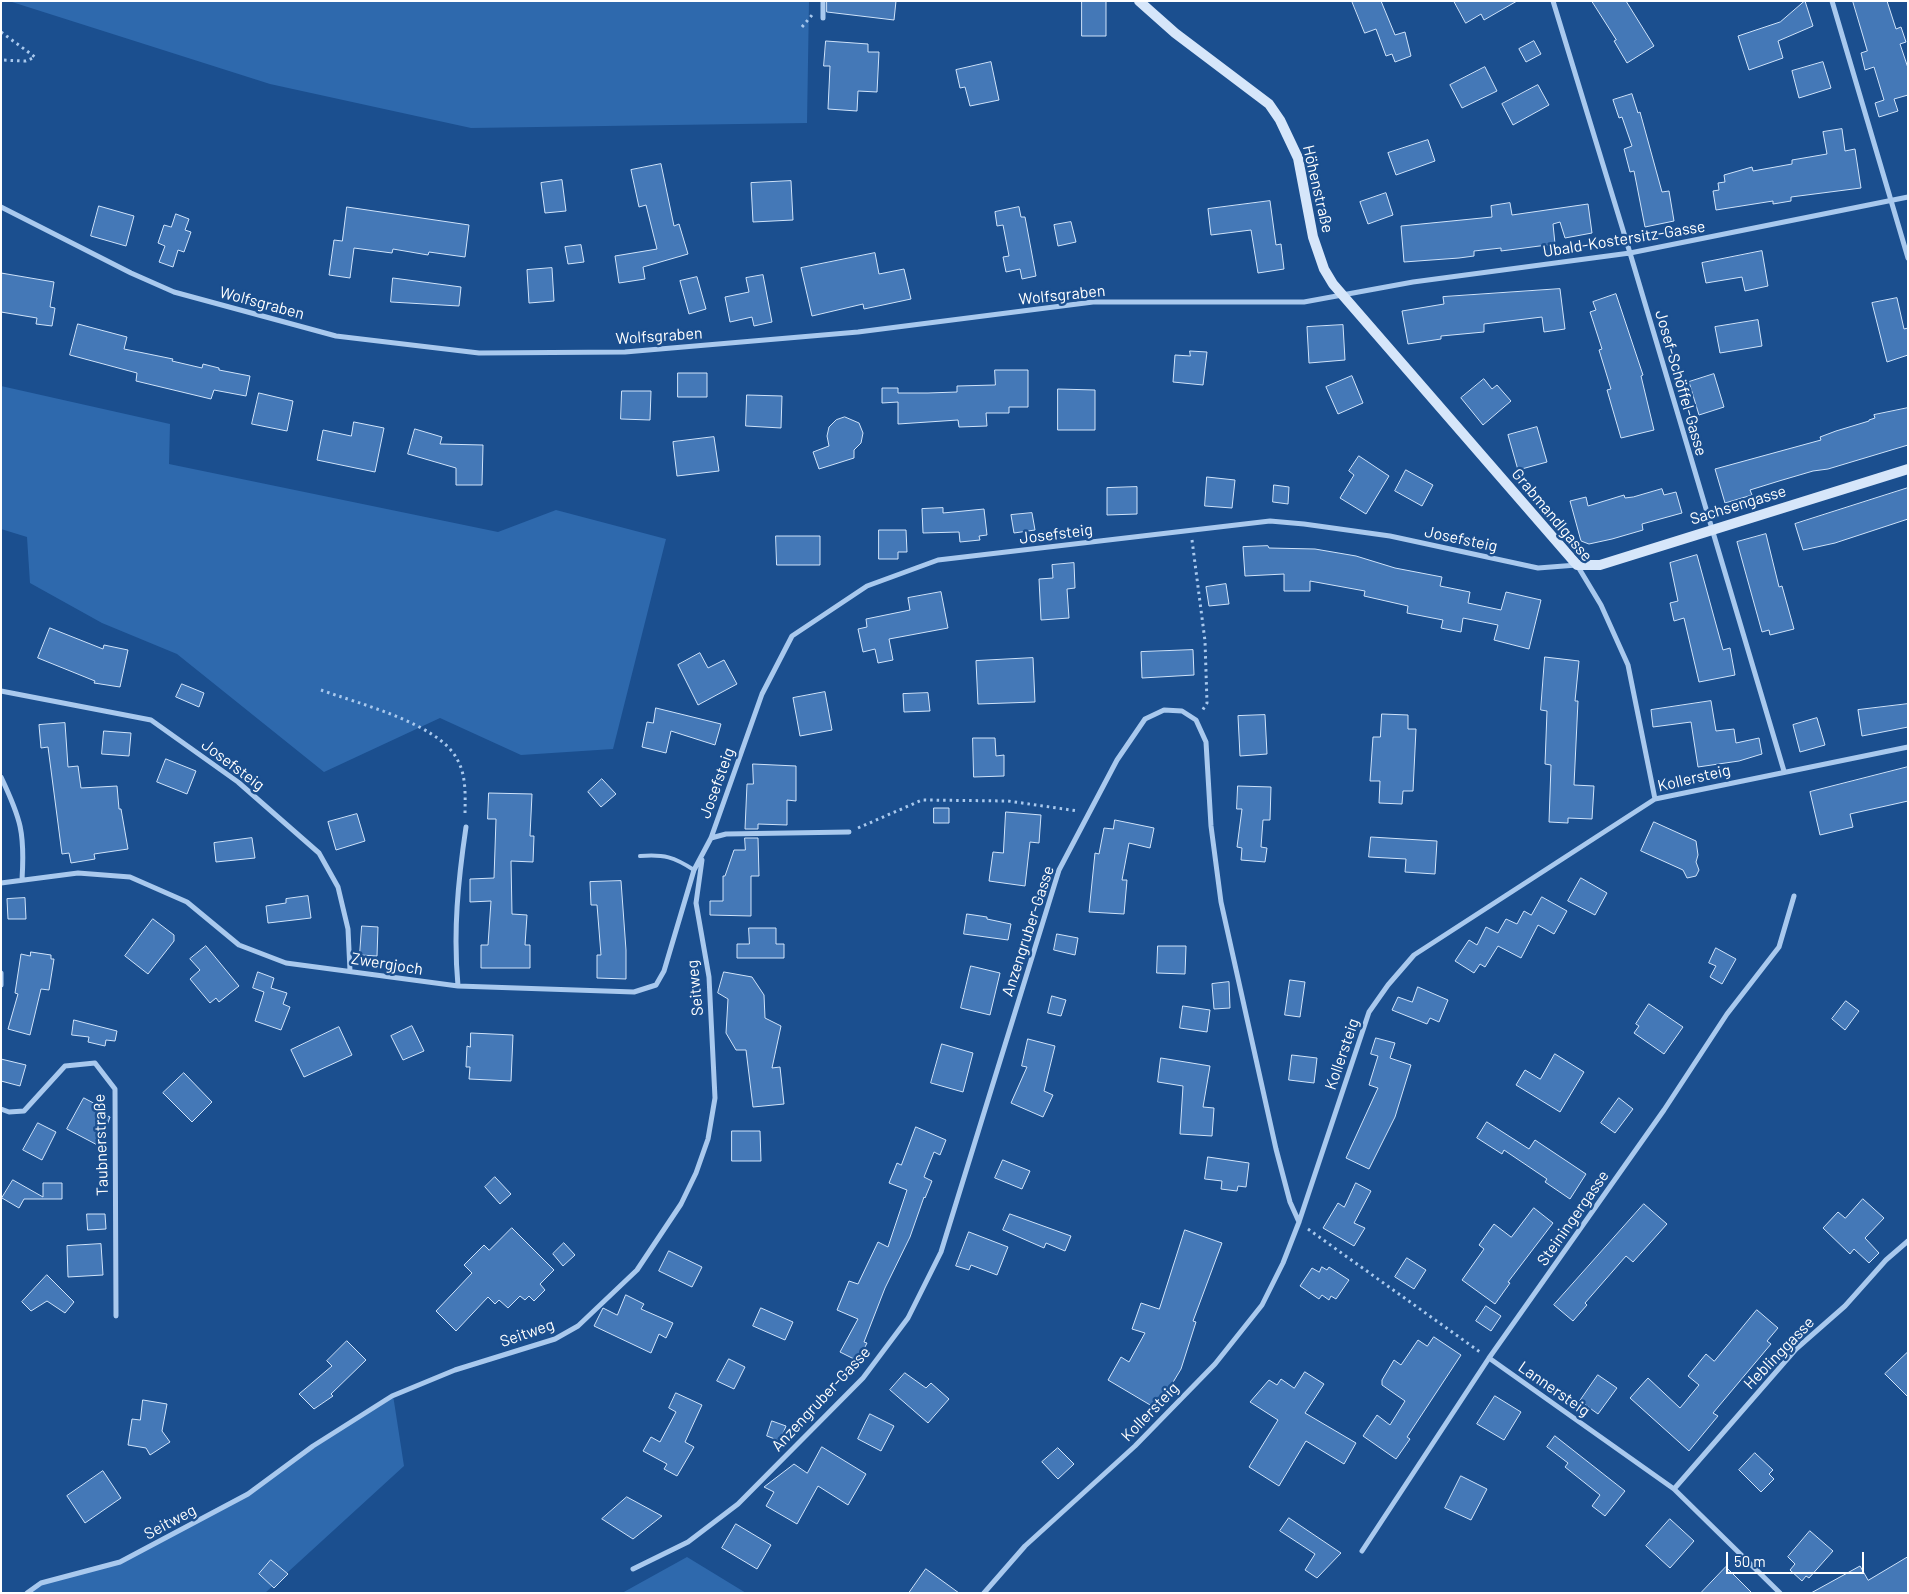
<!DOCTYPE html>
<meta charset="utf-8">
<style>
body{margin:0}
#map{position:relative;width:1909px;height:1594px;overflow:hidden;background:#1b4f8f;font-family:Barlow,sans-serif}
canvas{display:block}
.frame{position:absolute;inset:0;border:2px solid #fff;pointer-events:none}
.scale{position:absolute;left:1726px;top:1552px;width:138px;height:22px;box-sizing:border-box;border:2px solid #fff;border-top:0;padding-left:6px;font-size:15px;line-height:18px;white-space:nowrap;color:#fff;-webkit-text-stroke:4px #1b4f8f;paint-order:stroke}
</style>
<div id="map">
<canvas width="1909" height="1594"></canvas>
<div class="frame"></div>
<div class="scale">50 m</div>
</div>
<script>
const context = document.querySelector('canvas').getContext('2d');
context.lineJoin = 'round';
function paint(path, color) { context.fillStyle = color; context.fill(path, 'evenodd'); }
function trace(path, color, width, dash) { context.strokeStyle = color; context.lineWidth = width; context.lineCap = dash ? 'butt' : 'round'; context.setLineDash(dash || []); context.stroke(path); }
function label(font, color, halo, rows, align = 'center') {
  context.font = font + ' Barlow,sans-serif'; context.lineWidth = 5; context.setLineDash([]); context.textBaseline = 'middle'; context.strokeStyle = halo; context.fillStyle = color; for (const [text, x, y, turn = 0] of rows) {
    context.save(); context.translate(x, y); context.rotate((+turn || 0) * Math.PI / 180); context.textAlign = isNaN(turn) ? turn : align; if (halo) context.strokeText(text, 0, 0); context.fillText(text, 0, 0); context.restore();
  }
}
paint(new Path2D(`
 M809,1L807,123L471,128L270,84L12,2Z
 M1,386L170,424L169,464L498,532L556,510L666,539L613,749L521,755L440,718L324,772L177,654L102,623L30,583L27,537L1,529Z
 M393,1395L404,1466L265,1593H26L34,1585L108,1566L254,1488Z
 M687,1557L746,1593H622Z`), '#2e69ad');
const building = new Path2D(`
 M827,1H896L894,20L827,12Z
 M1082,1H1106V36H1082Z
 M1352,1H1381L1395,35L1405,32L1411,56L1395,62L1392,54L1386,56L1376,29L1365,33Z
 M1454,1H1517L1484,20L1481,14L1466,23Z
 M1592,1H1626L1654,46L1627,63L1614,41L1616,40Z
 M1805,1L1813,26L1778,41L1783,58L1749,70L1738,36L1780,22Z
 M1853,1H1887L1896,29L1901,27L1906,42L1900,44L1908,68V95L1894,99L1898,111L1879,117L1875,103L1884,100L1874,67L1865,70L1861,53L1867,51Z
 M826,41L868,44V52H879L877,92L858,91L857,111L828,109L830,66H824Z
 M1534,41L1541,54L1526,62L1519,49Z
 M991,62L999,100L970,106L965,87L960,88L956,70Z
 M1823,62L1831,88L1799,98L1792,71Z
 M1485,67L1497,91L1462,108L1450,85Z
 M1538,85L1549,105L1513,125L1502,104Z
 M1632,94L1638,113L1640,112L1662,192L1669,191L1674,221L1645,227L1634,171L1630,172L1624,149L1632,146L1622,117L1619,118L1613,100Z
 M1842,129L1845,151L1855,149L1861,188L1791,197V201L1773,204V201L1716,210L1713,191L1719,190L1718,183L1725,182L1724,175L1752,167L1753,171L1792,164V160L1827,154L1823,132Z
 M1428,140L1435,161L1396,175L1388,153Z
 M661,164L674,226L679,224L688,254L643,267L645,279L619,283L615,256L657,249L646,205L639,207L631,170Z
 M562,180L566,211L545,213L541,183Z
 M791,181L793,220L753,222L751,183Z
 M1386,193L1393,215L1368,224L1360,202Z
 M1270,201L1276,245L1281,244L1284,269L1258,273L1251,230L1211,235L1208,209Z
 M1510,203L1512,215L1588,204L1592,233L1565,238L1560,222L1553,224L1555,244L1501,251V248L1474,251V256L1459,258L1404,262L1401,226L1492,217L1491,206Z
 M99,206L134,216L126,246L91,236Z
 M347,207L469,225L465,257L429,252L428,255L393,249L392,253L354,248L350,278L329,275L334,240L342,241Z
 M1019,207L1021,217H1025L1036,276L1022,279L1020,269L1006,272L1003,257L1009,256L1003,225L997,226L995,212Z
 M176,214L189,219L185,230L191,232L184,252L178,250L173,267L159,262L165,246L158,243L164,225L171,227Z
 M1071,222L1076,242L1058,246L1054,225Z
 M581,245L584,262L568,264L565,247Z
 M1762,251L1768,286L1745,291L1742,277L1706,283L1702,263Z
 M875,253L879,274L904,269L911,299L864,309L863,304L812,316L801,268Z
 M552,268L554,301L529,303L527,270Z
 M1,273L54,282L50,307L55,308L52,326L36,324L37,318L1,312Z
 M763,275L772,322L754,326L752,317L730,322L725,297L749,292L746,278Z
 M697,277L706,309L689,314L680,281Z
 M393,278L461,287L459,306L391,302Z
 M1560,289L1565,329L1544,332L1542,317L1484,324V332L1441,336V339L1408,344L1402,311L1444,304L1443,297Z
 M1616,294L1643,375L1641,376L1654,430L1621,438L1607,390L1611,389L1599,350L1602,349L1590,312L1596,310L1593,302Z
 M1897,298L1904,329L1908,328V355L1887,362L1872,303Z
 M1758,320L1762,346L1720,353L1715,327Z
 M78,324L127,337L124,349L173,359L172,361L202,368L203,364L219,368V370L250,376L246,396L214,390L211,399L136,381L137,373L70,355Z
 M1343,325L1345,360L1309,363L1307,327Z
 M1190,351L1207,352L1203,385L1173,382L1175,355L1190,356Z
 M995,370H1028V407H1009V413H986L987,426L959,427L958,420L898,424V402L882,403V388H898V393H928L957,392V386L995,385Z
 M678,373H707V397H678Z
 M1714,374L1724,407L1699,415L1689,382Z
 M1352,376L1363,403L1338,414L1326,387Z
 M1484,379L1492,389L1497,385L1511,401L1483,425L1461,398Z
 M1058,389L1095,390V430H1058Z
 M622,391H651L650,420L621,419Z
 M259,393L293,401L287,431L252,424Z
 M747,395L782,396L781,428L746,426Z
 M1908,408V445L1828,469L1813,471L1779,481L1750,490L1752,495L1725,503L1715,469L1821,440L1820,437L1836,431L1869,421V420L1875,418L1874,415Z
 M845,417L859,423L863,433L861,443L854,450V458L819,469L813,452L829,446L827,436L829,427L836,420Z
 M354,422L384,428L375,472L317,460L323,430L351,436Z
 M1537,427L1547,462L1518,470L1508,435Z
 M415,429L442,437L440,444L483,445L482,485H456V468L408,454Z
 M714,437L719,471L677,476L673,442Z
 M1359,456L1389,476L1366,514L1340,498L1354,475L1349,471Z
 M1406,470L1433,485L1422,506L1395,491Z
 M1207,477L1235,480L1232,508L1205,506Z
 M1274,485L1289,487L1288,504L1273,502Z
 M1137,487V514L1107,515V488Z
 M1908,488V519L1835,543L1803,550L1795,524Z
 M1662,489L1664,495L1676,492L1682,513L1642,524L1643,530L1612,539L1589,544L1581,541L1570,501L1586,497L1588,506L1624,495L1625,498L1633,497Z
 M943,508V513L984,509L987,535L979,536L980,540L960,542L959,532L923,533L922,509Z
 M1032,513L1035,530L1014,533L1011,515Z
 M879,530H906L907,552H898V559H879Z
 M1766,534L1779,587L1782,586L1794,629L1770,635L1769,630L1762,632L1737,542Z
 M776,536H820V565H777Z
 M1268,546L1269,548L1315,549L1356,556L1395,568L1442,577L1440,586L1470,592L1468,603L1501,610L1506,592L1541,600L1529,649L1494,640L1498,625L1463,618L1461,632L1441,628L1443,620L1407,613L1408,606L1364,596L1365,591L1310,581V591H1284V574L1245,576L1243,547Z
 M1697,555L1723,650L1730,648L1735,675L1699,682L1684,618L1674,621L1670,603L1678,601L1670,563Z
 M1074,563L1075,588L1067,589L1069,618L1041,620L1039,579L1053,578L1052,565Z
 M1226,584L1229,604L1209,606L1206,587Z
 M941,592L948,628L889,639L893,660L878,663L875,649L863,652L858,629L867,627L866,619L910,610L908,598Z
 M50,628L103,649L104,645L128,650L120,687L94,683L95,681L38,658Z
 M1193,650L1194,675L1142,678L1141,652Z
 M700,653L708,668L724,660L737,684L698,705L678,665Z
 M1545,657L1579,661L1575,701H1578L1574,785L1594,786L1592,819L1568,818V823L1549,822L1551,765L1545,764L1547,711L1541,710Z
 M1033,658L1035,702L978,704L976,661Z
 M182,684L204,693L199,707L176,697Z
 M825,692L832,730L800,736L793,698Z
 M928,693L930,711L904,712L903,694Z
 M1711,701L1716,731L1734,729L1736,743L1759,738L1762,754L1739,761L1698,767L1691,722L1653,727L1651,710Z
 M1908,704V727L1862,736L1858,710Z
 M656,708L721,724L715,745L671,731L666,753L642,747L647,722L653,723Z
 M1382,714L1408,715V729H1416L1413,791H1403L1402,804L1379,803L1380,781H1370L1373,737H1380Z
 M1265,715L1267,754L1240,756L1238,716Z
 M1817,718L1825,745L1800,752L1793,725Z
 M65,723L68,767L78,766L81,788L117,786L119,809H121L128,849L94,854L95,859L71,863L69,853L62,854L48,747L41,748L39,725Z
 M104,731L131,733L129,756L102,754Z
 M973,738H995L996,756L1004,755V776L974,777Z
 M166,759L196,771L187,794L157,782Z
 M753,764L796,766V801L787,800V825L758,824V829H745L747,784H753Z
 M1908,767V801L1850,814L1853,827L1820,835L1810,792Z
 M602,779L616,794L601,807L588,792Z
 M1238,786L1271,787L1270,820H1263L1261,847L1267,848L1265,862L1241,860L1242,848L1237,847L1242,809H1237Z
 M489,793L532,794L530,836H534L533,862L511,861L512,914L527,915L525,945H530V968H481V945H488L491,901L470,902V879L494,878L496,819H488Z
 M934,808H949V823H934Z
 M1006,812L1041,815L1039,843L1030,842L1025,886L989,881L993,852L1003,853Z
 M357,814L365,841L336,850L328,822Z
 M1115,820L1154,828L1150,848L1129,843L1122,880H1127L1124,914L1089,912L1095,853L1099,854L1104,828L1113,829Z
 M1654,822L1696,841L1698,855L1696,862L1699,870L1696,876L1687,878L1683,870L1641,851Z
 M1371,837L1437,841L1435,874L1405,872L1406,859L1369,857Z
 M252,838L255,858L216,862L214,843Z
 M745,838H758L759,876H751V916L710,915V901H723V876H725L734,850H745Z
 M1581,878L1607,893L1595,915L1568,901Z
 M621,881L626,950V979L597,978V955H601L597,905H591L590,882Z
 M308,896L311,918L268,923L266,906L286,903V899Z
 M1542,897L1567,911L1554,934L1538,925L1521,958L1498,946L1485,967L1480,964L1474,973L1455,961L1469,940L1477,945L1486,927L1498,933L1506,919L1517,924L1524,911L1531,915Z
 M25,898L26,919H8L7,899Z
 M967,914L987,917V919L1011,924L1008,940L964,934Z
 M153,919L174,935V941L148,974L125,956Z
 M362,926L378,927L377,956L360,955Z
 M749,928H776V944H784V958H737V944H749Z
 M1057,934L1078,938L1075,955L1054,950Z
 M206,946L239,986L219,1002L216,998L210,1003L190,979L200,970L190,959Z
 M1158,946H1186L1185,974L1157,973Z
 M1716,948L1736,959L1722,984L1710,977L1716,966L1709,963Z
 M31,952L51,955V959H54L49,990L41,989L30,1035L8,1029L18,994L15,993L21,954L30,956Z
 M971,966L1000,973L990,1015L961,1008Z
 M258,972L274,978L271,988L287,993L283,1004L290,1007L281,1030L255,1021L264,992L253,988Z
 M724,972L752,977L764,995L765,1018L781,1026L772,1068L780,1067L784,1104L753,1107L746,1050H736L726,1033L728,999L718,993Z
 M1290,980L1305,982L1300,1017L1285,1015Z
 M1229,982L1230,1008L1214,1009L1212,984Z
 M1418,987L1448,1000L1439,1022L1430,1018L1427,1024L1392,1010L1398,997L1412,1002Z
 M1052,996L1066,1000L1061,1016L1048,1013Z
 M1846,1001L1859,1011L1845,1030L1832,1019Z
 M1649,1004L1683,1027L1664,1054L1634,1033L1639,1026L1636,1024Z
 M1183,1006L1210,1010L1207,1032L1180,1028Z
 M74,1020L117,1031L115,1041L106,1040L105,1046L88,1042L89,1037L72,1035Z
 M412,1026L424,1051L403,1060L391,1036Z
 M339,1027L352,1055L304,1077L291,1050Z
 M471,1033L513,1035L511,1081L469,1079L470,1067H466L467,1046L470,1047Z
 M1376,1038L1395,1043L1390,1058L1411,1065L1395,1117L1369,1169L1346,1158L1378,1088L1369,1085L1378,1056L1371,1054Z
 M1028,1039L1055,1046L1044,1091L1053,1095L1043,1117L1011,1103L1027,1067L1022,1066Z
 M942,1044L973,1053L963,1092L931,1083Z
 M1555,1054L1584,1072L1560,1112L1516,1085L1525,1070L1540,1079Z
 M1292,1055L1317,1058L1314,1083L1289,1080Z
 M1161,1058L1210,1066L1203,1107L1214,1108L1212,1136L1180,1134L1183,1086L1158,1082Z
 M1,1059L26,1065L20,1086L1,1081Z
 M184,1073L212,1102L192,1122L163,1093Z
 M84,1098L103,1108V1114L110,1117L106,1128L105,1149L67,1129Z
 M1619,1098L1633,1109L1615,1133L1601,1123Z
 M1487,1122L1529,1149L1535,1140L1586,1174L1570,1199L1545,1182L1547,1179L1504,1150L1502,1154L1477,1138Z
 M38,1123L56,1132L42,1160L23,1150Z
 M916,1127L946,1140L940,1155L934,1152L924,1177L932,1181L925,1198L924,1197L910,1237L885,1288L864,1342L867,1343L858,1361L840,1352L858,1319L837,1310L849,1281L858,1284L878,1242L888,1247L907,1190L889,1183L897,1163L901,1165Z
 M732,1131H760L761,1161H732Z
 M1208,1157L1249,1163L1246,1187L1238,1186L1237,1191L1221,1189L1222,1181L1205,1179Z
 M1003,1160L1030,1171L1022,1189L995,1178Z
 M495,1177L511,1194L500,1204L485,1187Z
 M13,1180L43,1197V1183H62V1199H24L19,1208L2,1198Z
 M1356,1183L1371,1191L1354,1223L1365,1228L1354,1246L1323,1228L1338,1203L1344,1207Z
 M1863,1199L1884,1218L1865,1238L1879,1253L1869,1263L1854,1249L1850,1254L1823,1228L1838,1212L1845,1218Z
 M1644,1204L1667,1224L1633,1262L1626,1256L1585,1303L1587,1305L1573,1321L1554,1305Z
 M1534,1208L1553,1223L1508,1282L1510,1283L1495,1304L1462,1280L1484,1249L1479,1245L1494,1224L1511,1237Z
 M87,1214H105L106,1229L88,1230Z
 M1010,1214L1071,1236L1065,1251L1046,1243L1044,1248L1003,1230Z
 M512,1228L554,1270L540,1284L545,1290L534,1301L529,1296L525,1300L520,1296L508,1308L499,1300L495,1304L488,1297L456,1331L436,1311L472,1273L464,1265L484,1245L489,1250Z
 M1185,1230L1222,1243L1193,1321L1196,1322L1181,1369L1157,1409L1108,1380L1121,1357L1129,1362L1145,1333L1132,1329L1141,1303L1159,1309Z
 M969,1232L1008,1247L997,1275L971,1265L969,1270L956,1266Z
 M564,1243L575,1255L563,1266L553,1254Z
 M101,1244L103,1275L68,1277L67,1246Z
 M669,1251L702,1267L692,1287L659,1271Z
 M1407,1258L1426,1270L1414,1289L1395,1277Z
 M1322,1267L1327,1270L1329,1267L1349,1280L1336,1299L1331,1296L1329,1300L1322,1295L1319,1299L1300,1286L1312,1268L1319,1272Z
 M47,1275L74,1302L65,1313L47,1301L31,1311L22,1302Z
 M626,1295L644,1304L641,1309L673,1323L666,1338L659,1334L651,1353L594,1326L603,1308L617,1315Z
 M1486,1306L1501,1316L1491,1331L1476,1321Z
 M761,1308L793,1322L785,1340L753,1326Z
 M1757,1310L1778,1328L1767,1341L1771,1344L1713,1413L1718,1416L1689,1451L1630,1398L1648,1378L1680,1408L1699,1385L1688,1376L1706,1354L1714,1361Z
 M1434,1337L1461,1355L1407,1437L1410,1439L1396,1459L1363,1436L1377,1415L1390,1425L1405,1401L1382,1385V1380L1394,1360L1401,1365L1418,1340L1427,1346Z
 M347,1341L366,1360L331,1394L333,1396L314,1409L299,1394L332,1366L327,1361Z
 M1908,1352V1397L1885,1374Z
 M729,1359L745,1367L734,1389L717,1381Z
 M1305,1372L1324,1384L1305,1413L1356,1443L1344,1464L1306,1441L1279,1486L1249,1467L1278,1420L1250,1402L1269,1380L1277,1385L1281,1379L1294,1388Z
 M905,1373L926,1388L931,1383L949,1399L928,1423L890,1390Z
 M1598,1375L1617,1388L1598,1414L1580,1401Z
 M676,1393L702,1405L685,1442L694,1447L677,1476L664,1469L667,1464L643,1451L651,1437L660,1442L676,1412L669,1408Z
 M1495,1396L1521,1412L1504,1440L1477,1424Z
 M143,1400L167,1404L162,1431L170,1442L150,1455L146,1448L128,1445L132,1419L140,1420Z
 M870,1414L894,1426L881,1451L858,1439Z
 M772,1421L786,1426L780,1441L767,1436Z
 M1555,1436L1625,1491L1605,1516L1592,1506L1600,1495L1565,1467L1568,1463L1547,1447Z
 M822,1447L866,1474L848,1505L818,1486L797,1524L766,1506L774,1492L764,1487L794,1464L807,1473Z
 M1058,1448L1074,1464L1058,1479L1042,1462Z
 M1755,1453L1773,1470L1769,1474L1774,1479L1761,1492L1739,1470Z
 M103,1471L121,1498L85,1523L67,1496Z
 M1461,1476L1487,1489L1471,1520L1445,1508Z
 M627,1497L662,1516L633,1539L602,1519Z
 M1289,1518L1341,1553L1317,1578L1305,1570L1315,1554L1280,1531Z
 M1670,1519L1694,1541L1670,1568L1646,1546Z
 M736,1524L771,1545L757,1569L722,1548Z
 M1810,1531L1833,1551L1809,1578L1806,1576L1802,1581L1790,1570L1795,1564L1788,1557Z
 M1908,1557V1593H1811L1860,1566L1868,1580Z
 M271,1560L288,1574L274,1588L259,1574Z
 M1726,1567L1752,1593H1701Z
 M926,1569L959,1593H909Z`);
paint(building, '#4478b7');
trace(building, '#cfe3fa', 1);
trace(new Path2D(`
 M802,27L812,15
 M1,32L35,57L26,61L1,60
 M1192,540L1205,641L1207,703L1202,711
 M321,690C359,704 438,723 457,759C467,776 465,798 465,816
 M858,828L922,800L1008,801L1078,811
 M1308,1229L1480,1352`), '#a9c9ee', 3, [2.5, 4]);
trace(new Path2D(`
 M640,856C664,854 674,857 694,870`), '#a9c9ee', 4);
trace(new Path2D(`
 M1553,1L1630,253L1784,771
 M1832,1L1908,258
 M823,18V1
 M1,207L131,273L174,292L336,336L479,353L625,352L858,332L1093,302H1304L1413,282L1630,253L1908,197
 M1,691L151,720L238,782L319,853L338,887L348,929L350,971
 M1,777C21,819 25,833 22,880
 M711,838L726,834L849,832
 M1,883L78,873L130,877L187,902L239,945L286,963L458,986L634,992L656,985L664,971L694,870L711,838L762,694L792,636L867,586L938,560L1270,521L1304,524L1390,536L1538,568L1577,565L1601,605L1628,665L1655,799
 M1,973V985
 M458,986C453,932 458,881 466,827
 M1,1109L9,1112L24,1111L65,1066L95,1063L115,1089L116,1316
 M1489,1358L1674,1489L1780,1593
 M1674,1489L1796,1349L1845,1306L1886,1260L1908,1241
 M1362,1551L1489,1358L1664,1110L1727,1014L1779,947L1794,896
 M633,1569L688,1542L738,1504L863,1378L908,1318L941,1252L1059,870L1117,760L1145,719L1164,710L1182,711L1196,720L1206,742L1211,826L1221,902L1276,1149L1290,1202L1299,1222
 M27,1593L41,1583L120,1562L248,1494L313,1446L392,1396L455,1370L555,1339L578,1326L637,1270L681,1204L696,1173L708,1139L715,1098L709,977L696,903L702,860
 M984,1593L1025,1546L1135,1446L1215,1364L1262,1305L1283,1263L1299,1222L1369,1012L1388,985L1414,955L1655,799L1908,747`), '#a9c9ee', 5);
trace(new Path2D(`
 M1139,1L1175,33L1269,104L1280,120L1298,158L1313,237L1324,269L1333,284L1577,565H1600L1908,469`), '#d6e6fa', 10);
label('16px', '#fff', '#1b4f8f', [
 ["Höhenstraße",1318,189,77],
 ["Ubald-Kostersitz-Gasse",1624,239,-9],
 ["Wolfsgraben",1062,295,-6],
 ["Wolfsgraben",262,303,15],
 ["Wolfsgraben",659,336,-4],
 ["Josef-Schöffel-Gasse",1681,383,74],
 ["Sachsengasse",1738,505,-17],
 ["Grabmandlgasse",1552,515,50],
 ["Josefsteig",1056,534,-7],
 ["Josefsteig",1461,539,12],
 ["Josefsteig",233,765,37],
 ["Kollersteig",1694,778,-13],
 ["Josefsteig",717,783,-70],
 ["Anzengruber-Gasse",1028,931,-72],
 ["Zwergjoch",387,964,9],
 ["Seitweg",695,988,-96],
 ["Kollersteig",1342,1054,-71],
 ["Taubnerstraße",101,1145,-92],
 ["Steiningergasse",1573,1218,-55],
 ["Seitweg",527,1333,-19],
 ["Heblinggasse",1779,1353,-46],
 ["Lannersteig",1554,1389,35],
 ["Anzengruber-Gasse",821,1399,-47],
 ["Kollersteig",1150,1412,-46],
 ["Seitweg",170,1522,-28]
]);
</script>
